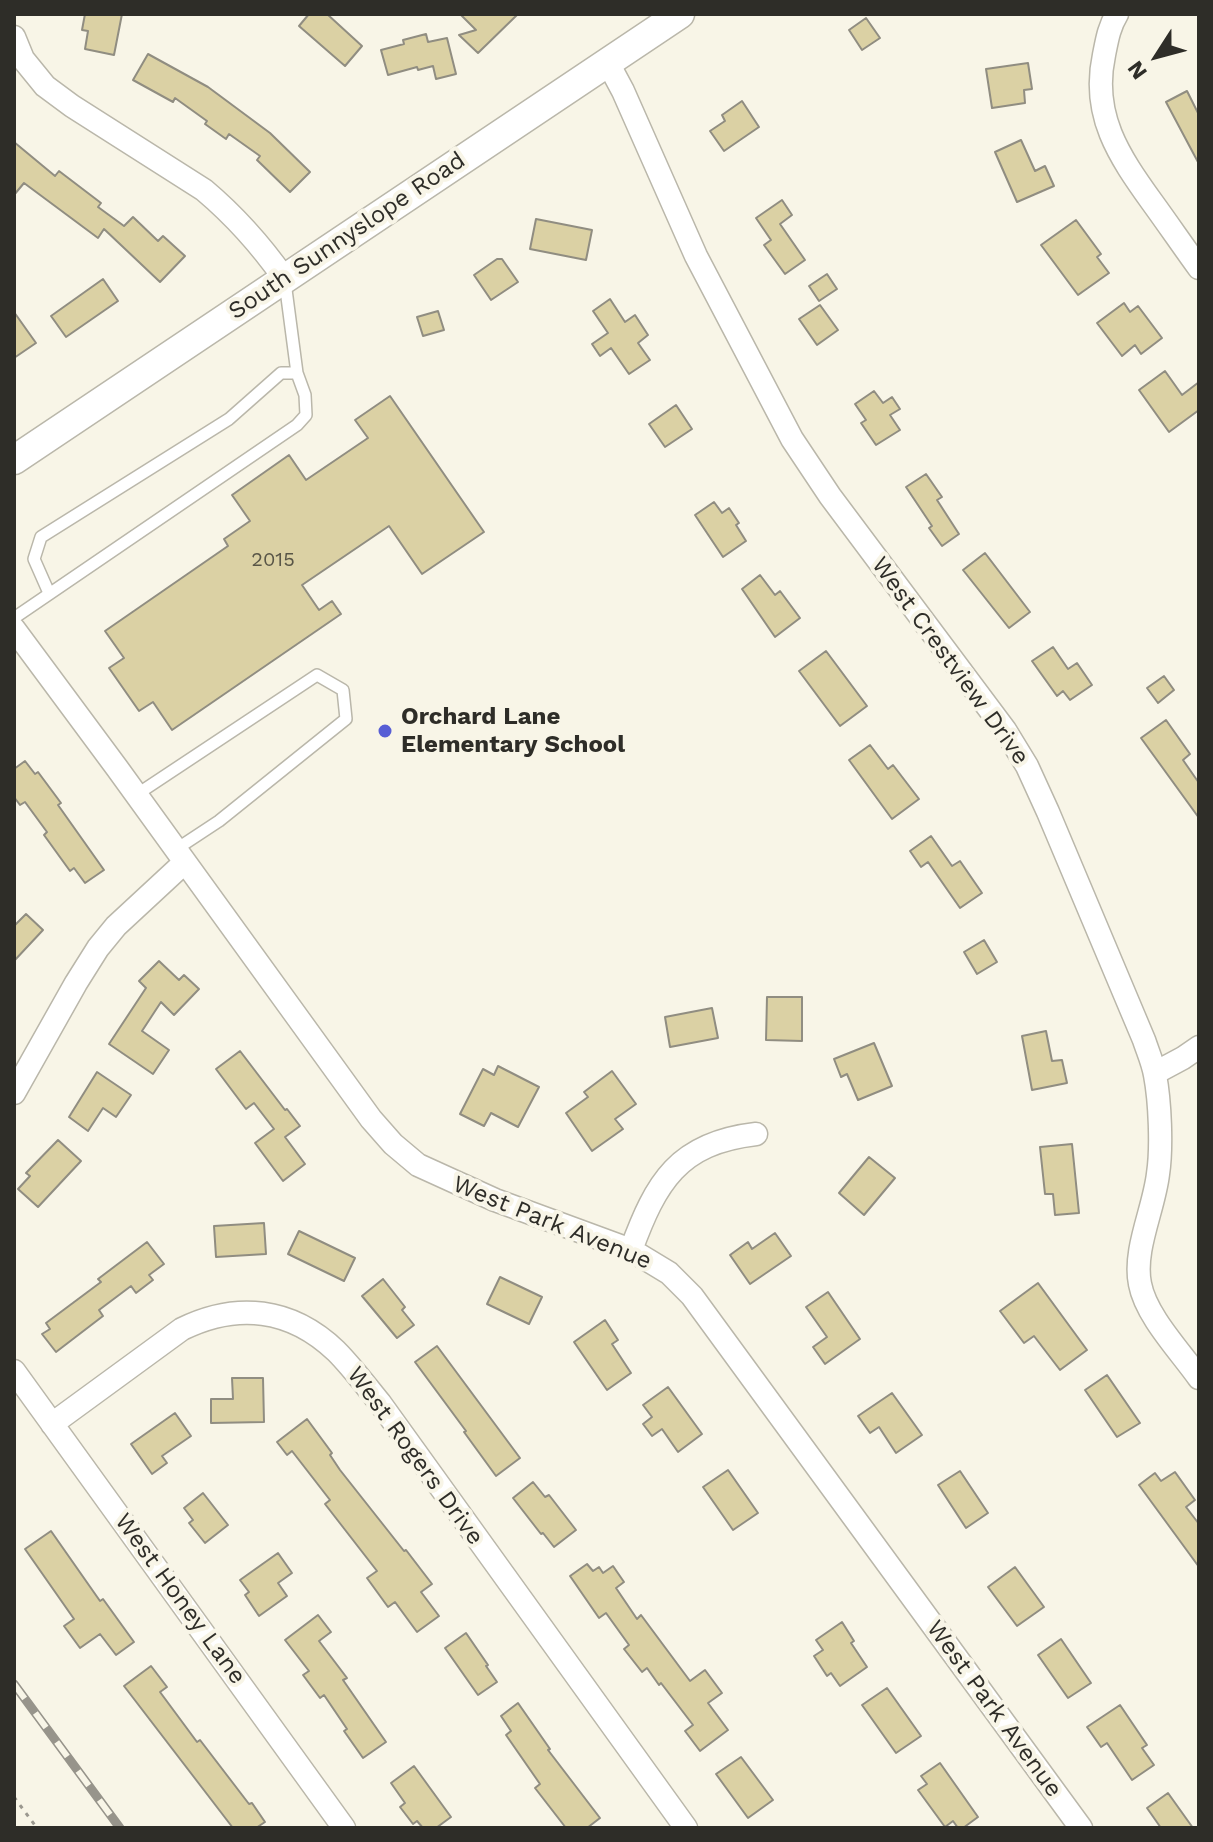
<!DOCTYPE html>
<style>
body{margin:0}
#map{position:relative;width:1213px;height:1842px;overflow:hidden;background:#f8f5e7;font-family:"Work Sans",sans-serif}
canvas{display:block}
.frame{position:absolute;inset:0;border:16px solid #2e2d28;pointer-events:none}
.north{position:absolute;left:1117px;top:16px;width:80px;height:80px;-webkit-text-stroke:6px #f8f5e7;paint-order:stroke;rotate:234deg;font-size:22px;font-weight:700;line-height:32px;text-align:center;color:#2e2d28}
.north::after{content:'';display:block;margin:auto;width:28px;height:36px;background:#2e2d28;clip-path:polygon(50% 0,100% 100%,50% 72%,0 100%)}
</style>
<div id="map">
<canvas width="1213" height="1842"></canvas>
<div class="frame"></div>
<div class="north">N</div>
</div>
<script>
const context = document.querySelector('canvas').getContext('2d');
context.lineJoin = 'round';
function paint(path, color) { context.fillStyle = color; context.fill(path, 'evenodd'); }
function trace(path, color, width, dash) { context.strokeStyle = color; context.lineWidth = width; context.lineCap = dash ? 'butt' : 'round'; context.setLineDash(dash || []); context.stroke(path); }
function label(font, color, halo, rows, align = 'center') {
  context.font = font + ' "Work Sans",sans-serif'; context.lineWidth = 8; context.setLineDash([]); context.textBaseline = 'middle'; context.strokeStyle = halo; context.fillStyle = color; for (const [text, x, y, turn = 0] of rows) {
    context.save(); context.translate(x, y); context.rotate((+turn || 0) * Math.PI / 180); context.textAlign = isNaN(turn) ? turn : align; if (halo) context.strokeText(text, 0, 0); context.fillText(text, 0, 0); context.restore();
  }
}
const building = new Path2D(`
 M85,14H122L114,55L85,49L88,31L82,30Z
 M309,14H327L362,46L345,66L299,26Z
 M460,14H518L478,53L459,35L476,30Z
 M866,18L880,38L862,50L849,30Z
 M426,34L428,42L447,38L456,74L436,79L433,66L418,70L417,67L388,75L381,50L404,44L403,40Z
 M148,54L208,87L270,133L310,172L290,192L257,160L260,156L229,134L226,139L205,124L207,121L175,98L173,102L133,80Z
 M1028,63L1032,89L1024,90L1025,103L992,108L986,69Z
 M1187,91L1199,115V164L1166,102Z
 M742,101L759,127L724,151L710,131L725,121L722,115Z
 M1021,140L1035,171L1045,166L1054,186L1017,202L995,152Z
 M14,142L55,176L59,171L101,203L98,207L124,226L133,217L158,241L163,236L185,256L160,282L104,229L98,238L24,183L14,195Z
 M782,200L792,215L780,224L805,260L785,274L764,245L771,240L756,218Z
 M536,219L592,230L586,260L530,249Z
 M1076,220L1101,254L1097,257L1109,273L1078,295L1041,245Z
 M497,259H502L518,282L491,300L474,275Z
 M827,274L837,289L819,301L809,286Z
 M103,279L118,301L66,337L51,316Z
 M610,299L625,322L635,315L648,335L638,343L650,360L629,374L611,348L600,356L592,344L608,333L593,311Z
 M1124,303L1130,312L1138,306L1162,338L1141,354L1135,345L1122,356L1097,323Z
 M820,305L838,330L817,345L799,319Z
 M438,311L444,330L423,336L417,317Z
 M14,312L36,343L14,358Z
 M1165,371L1182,395L1199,382V410L1169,432L1139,390Z
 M874,391L883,403L892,397L900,409L890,415L900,430L876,445L861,423L866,420L855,404Z
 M390,396L484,532L422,574L389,526L302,585L319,610L332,601L341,614L172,730L153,702L139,711L109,668L124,658L105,631L228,546L224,539L250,521L232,495L289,455L306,480L368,438L355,420Z
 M676,405L692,429L665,447L649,424Z
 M926,474L942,497L937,500L959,534L942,546L929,528L932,526L906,487Z
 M714,502L722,513L729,508L739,523L736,525L746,541L723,557L695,515Z
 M985,553L1030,612L1009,628L963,570Z
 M760,575L775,595L780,591L800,618L775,637L742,589Z
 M1053,647L1068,669L1077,663L1092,685L1070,700L1063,691L1057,696L1032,661Z
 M826,651L867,706L840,726L799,671Z
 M1164,676L1174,690L1158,703L1147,688Z
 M1166,720L1190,754L1183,760L1199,783V818L1141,738Z
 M870,745L888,769L893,765L919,799L892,819L849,760Z
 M25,761L35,774L38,772L61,803L58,805L104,870L85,883L74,868L70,871L44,835L47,832L25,802L20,805L14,797V769Z
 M931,836L952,866L960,861L982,893L960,908L928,862L921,867L910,851Z
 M26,914L43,930L14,961V926Z
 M984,940L997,962L977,974L964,952Z
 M159,961L179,980L184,975L199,989L174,1015L161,1002L142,1031L169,1050L153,1074L109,1044L146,988L139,981Z
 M767,997H802V1041L766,1040Z
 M712,1008L718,1038L670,1047L665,1017Z
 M1046,1031L1052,1061L1062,1060L1067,1083L1032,1090L1022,1036Z
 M874,1043L892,1086L858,1100L847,1074L841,1077L834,1059Z
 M240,1051L285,1110L287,1109L300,1126L285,1137L305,1164L283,1181L255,1143L274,1129L254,1103L246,1109L216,1069Z
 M498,1066L539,1087L518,1127L491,1113L484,1126L460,1114L483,1069L494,1075Z
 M612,1071L636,1104L615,1119L623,1129L592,1151L566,1113L588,1097L584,1092Z
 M97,1072L131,1095L116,1117L103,1108L88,1131L69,1117Z
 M58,1140L81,1161L38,1207L18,1189L30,1176L26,1173Z
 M1072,1144L1079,1213L1055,1215L1053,1194H1045L1040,1147Z
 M869,1157L895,1178L864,1215L839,1193Z
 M264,1223L266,1254L216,1257L214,1226Z
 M299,1231L355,1258L344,1281L288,1254Z
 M775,1233L791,1256L750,1284L730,1255L748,1242L752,1249Z
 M147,1242L164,1264L149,1275L153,1280L136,1293L131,1286L99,1310L103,1316L56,1352L42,1334L50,1329L46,1323L101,1282L98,1279Z
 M500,1277L542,1297L529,1324L487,1304Z
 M383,1279L405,1307L402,1310L414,1325L397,1338L362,1296Z
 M1038,1283L1087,1350L1060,1370L1034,1336L1024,1343L1000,1311Z
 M828,1292L860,1339L825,1364L813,1347L827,1337L806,1307Z
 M605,1320L618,1340L612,1344L631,1373L607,1390L574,1342Z
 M437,1346L520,1458L496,1476L464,1432L466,1431L415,1362Z
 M1107,1375L1140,1423L1117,1437L1085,1390Z
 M232,1378H263L264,1422L211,1423V1399H233Z
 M668,1387L702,1434L678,1452L662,1429L652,1436L643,1424L652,1417L643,1405Z
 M892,1393L922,1435L896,1453L879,1427L870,1433L858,1416Z
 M175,1413L191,1436L162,1456L167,1463L152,1474L131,1444Z
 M307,1419L332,1453L330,1455L340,1470L404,1551L406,1550L432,1584L421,1592L439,1616L417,1632L395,1602L388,1607L367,1578L377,1571L325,1504L330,1500L292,1451L287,1455L277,1442Z
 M728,1470L758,1513L733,1530L703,1487Z
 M960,1471L988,1513L966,1528L938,1485Z
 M1175,1472L1195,1500L1186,1507L1199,1524V1567L1139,1485L1155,1473L1161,1481Z
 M533,1482L545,1497L549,1495L576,1530L554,1547L543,1533L541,1534L513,1498Z
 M203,1493L228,1525L205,1543L189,1523L193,1520L184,1508Z
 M51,1531L100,1601L103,1599L134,1642L116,1655L100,1634L80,1648L64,1626L74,1619L25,1549Z
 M278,1553L292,1573L278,1583L287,1596L259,1616L245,1595L249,1592L240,1580Z
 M587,1564L593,1571L599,1567L603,1573L613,1566L624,1582L616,1588L637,1619L641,1615L690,1681L705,1670L722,1693L708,1703L728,1730L700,1751L685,1731L693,1725L661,1683L659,1685L647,1668L642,1672L624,1649L629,1645L606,1613L599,1618L570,1576Z
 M1015,1567L1044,1607L1017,1626L988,1587Z
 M318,1615L331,1632L319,1641L347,1678L343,1680L386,1742L363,1758L344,1731L347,1729L324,1695L320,1698L303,1675L309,1671L285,1640Z
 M842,1622L854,1641L851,1643L867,1667L840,1686L831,1673L827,1676L814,1656L823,1650L816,1640Z
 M466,1633L488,1665L486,1666L497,1682L478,1695L445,1648Z
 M1061,1639L1091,1683L1068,1698L1038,1655Z
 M151,1666L167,1687L160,1692L197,1742L200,1740L249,1804L252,1803L265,1822L256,1828H233L124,1686Z
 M887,1688L921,1736L896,1753L862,1705Z
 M518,1703L550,1749L548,1750L600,1818L587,1828H566L535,1788L540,1784L506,1735L511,1731L501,1716Z
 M1120,1705L1147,1745L1142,1748L1154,1765L1132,1780L1107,1743L1101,1747L1087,1727Z
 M741,1757L773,1800L748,1818L716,1774Z
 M940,1763L978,1817L963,1828H958L953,1821L945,1827L918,1790L927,1784L921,1776Z
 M414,1766L451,1817L436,1828H423L417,1821L413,1824L400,1807L405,1803L391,1783Z
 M1168,1793L1193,1828H1161L1147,1808Z`);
paint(building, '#dbd1a4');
trace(building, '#908d81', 2);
const service = new Path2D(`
 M285,282L297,373
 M14,618L297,425L306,415L305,395L297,373H281L229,419L41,537L34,559L49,593
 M136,795L317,675L343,690L346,719L219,821L175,850`);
const minor = new Path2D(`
 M1117,14C1109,27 1107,40 1104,55C1091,115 1119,156 1152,202C1168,224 1183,246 1199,268
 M14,37L23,59L45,86L72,106L204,190C236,217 260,244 284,278
 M608,63L623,91L696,256L792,439L830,496L1005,730L1027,766L1048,812L1144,1040C1148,1052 1153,1063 1155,1075C1160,1101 1162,1148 1158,1174C1154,1209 1133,1250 1140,1284C1146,1316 1180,1351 1199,1378
 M14,629L117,768L371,1119L393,1144L418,1165L495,1200L631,1250L669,1273L692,1296L1081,1828
 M1155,1073L1183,1058L1199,1047
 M14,1093L76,983L98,948L116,926L184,863
 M631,1250C656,1182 678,1143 756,1134
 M14,1371L344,1828
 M52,1424L182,1329C237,1302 291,1308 336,1351C352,1367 366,1386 380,1403L686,1828`);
const tertiary = new Path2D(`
 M14,460L680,14`);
trace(service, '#bab7aa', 14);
trace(minor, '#bab7aa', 25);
trace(tertiary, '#bab7aa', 31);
trace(new Path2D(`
 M14,1797L37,1828`), '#9b988f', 3, [4, 6]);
trace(service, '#fff', 11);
trace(minor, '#fff', 22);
trace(tertiary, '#fff', 28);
const rail = new Path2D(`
 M14,1684L120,1828`);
trace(rail, '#97948b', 9);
trace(rail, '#f8f5e7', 6, [18]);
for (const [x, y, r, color] of [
 [385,731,8,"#575ed5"]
]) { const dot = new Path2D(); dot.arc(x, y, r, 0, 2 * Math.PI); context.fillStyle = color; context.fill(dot); trace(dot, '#f8f5e7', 3); }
label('20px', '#595647', null, [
 ["2015",273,560]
]);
label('24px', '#2e2d28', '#f8f5e7', [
 ["South Sunnyslope Road",347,236,-34],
 ["West Crestview Drive",950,661,54],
 ["West Park Avenue",552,1223,22],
 ["West Rogers Drive",415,1456,54],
 ["West Honey Lane",180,1599,54],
 ["West Park Avenue",994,1709,54]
]);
label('bold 24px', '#2e2d28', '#f8f5e7', [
 ["Orchard Lane",401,717],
 ["Elementary School",401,745]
], 'left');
</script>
